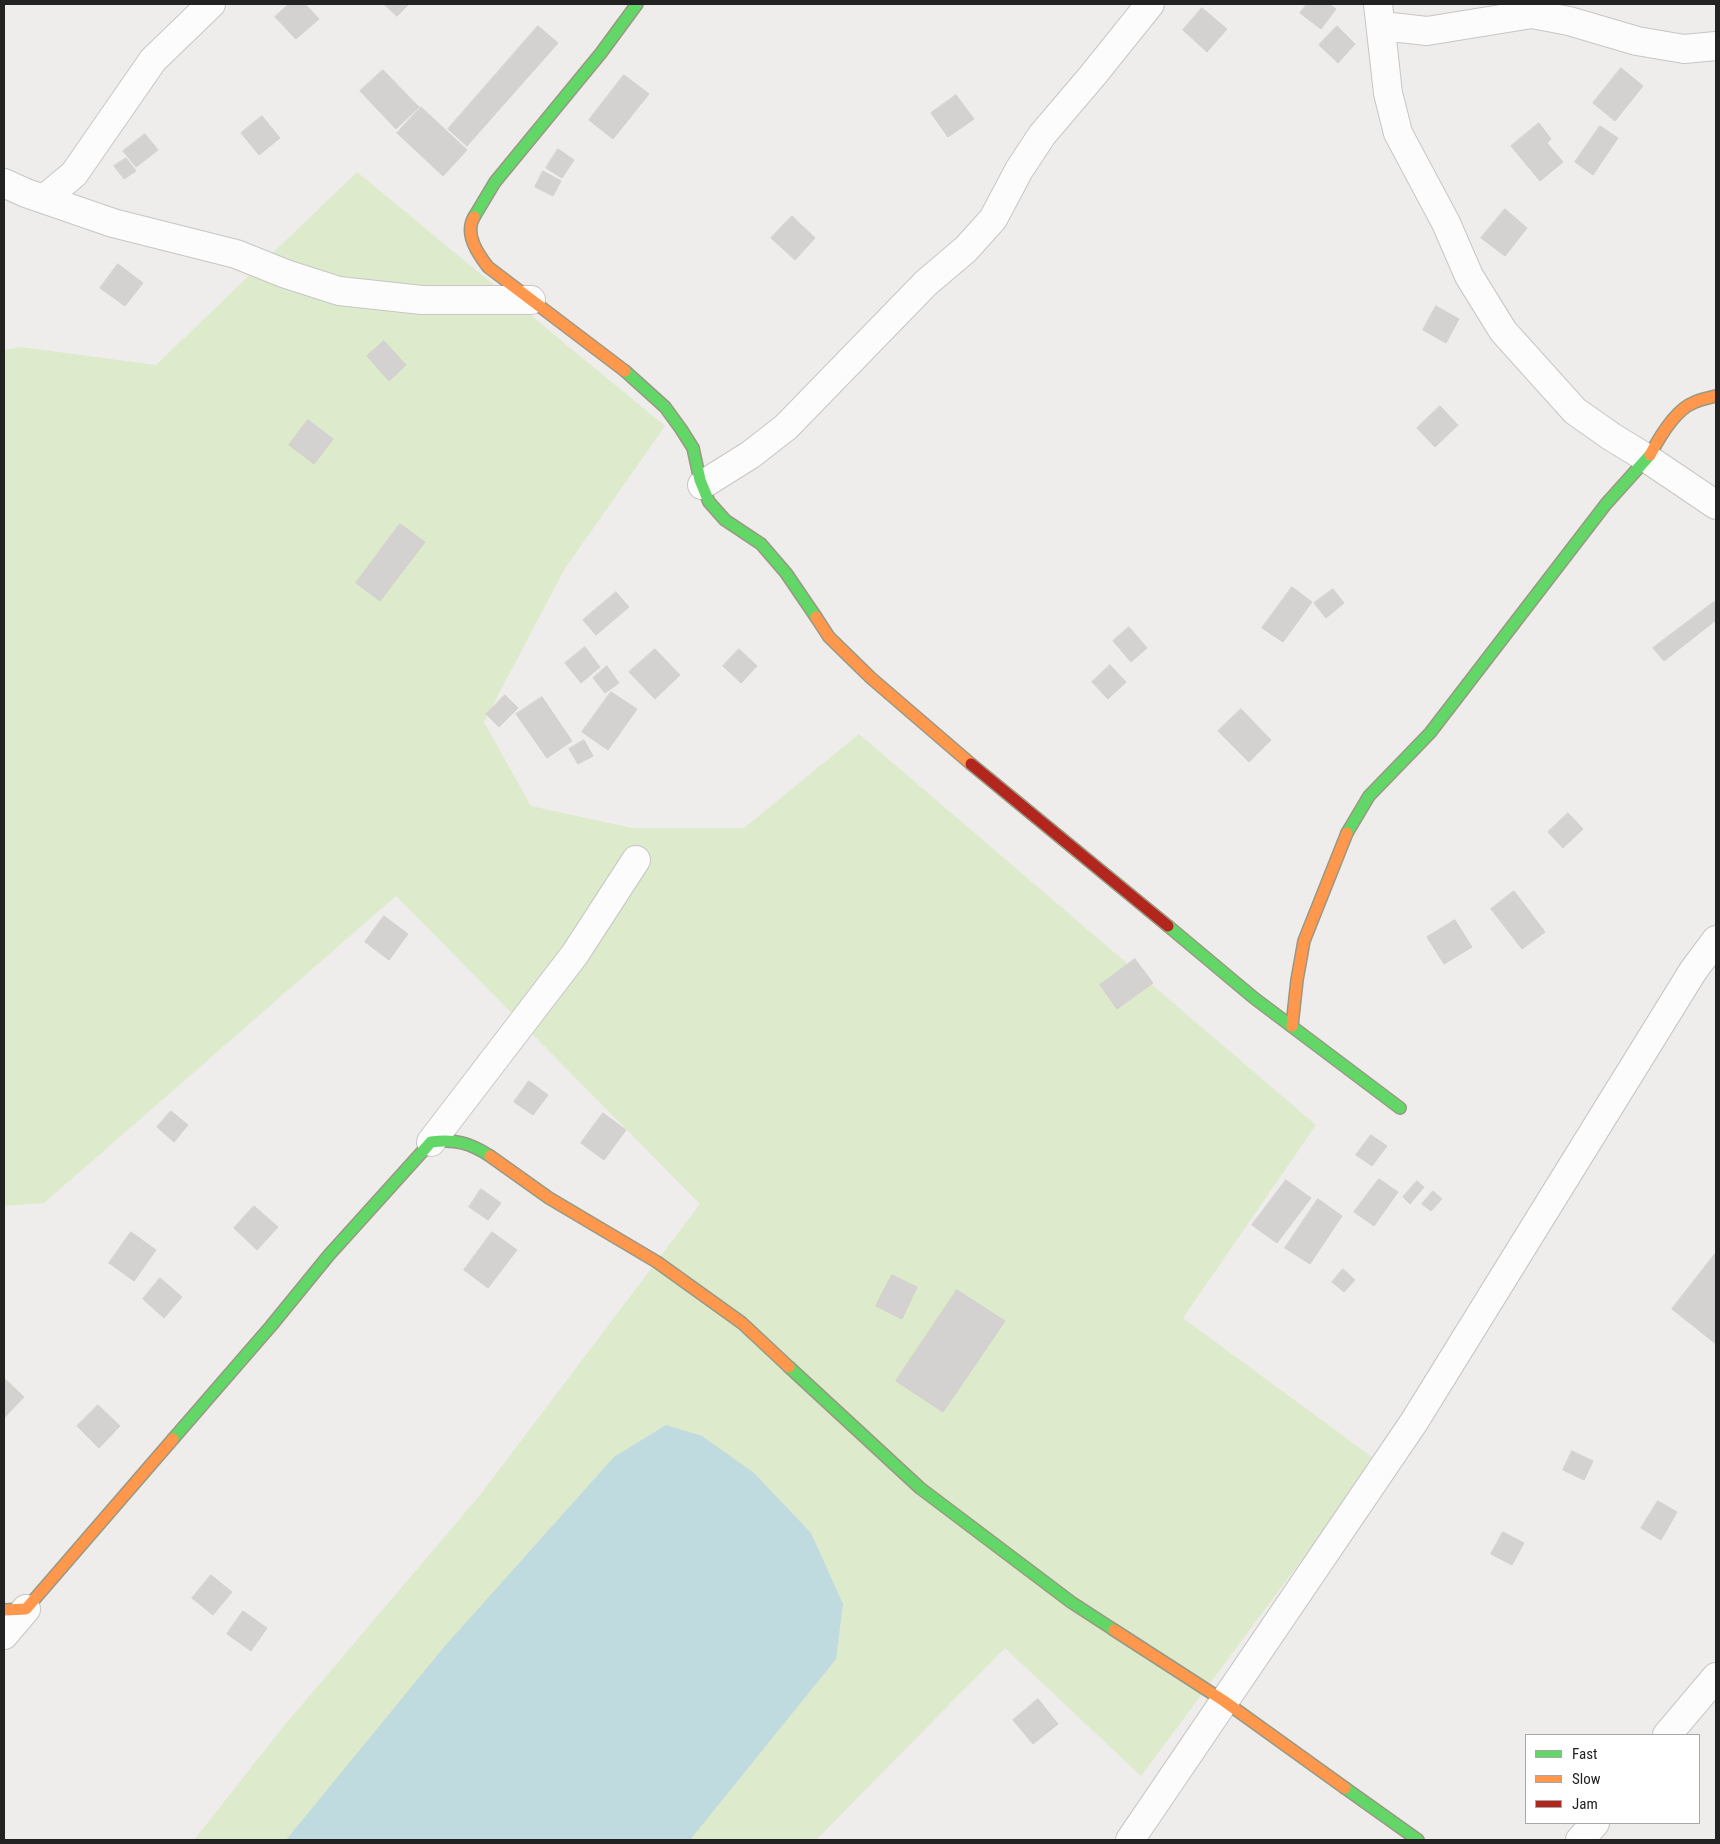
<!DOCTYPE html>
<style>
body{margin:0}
#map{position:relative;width:1720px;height:1844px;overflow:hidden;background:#efedeb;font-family:"Roboto Condensed",sans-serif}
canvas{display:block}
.frame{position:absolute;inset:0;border:5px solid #222;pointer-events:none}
.legend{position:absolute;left:1525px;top:1734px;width:175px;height:90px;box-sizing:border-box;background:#fff;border:1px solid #a7a7a7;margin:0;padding:6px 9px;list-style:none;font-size:15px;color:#222}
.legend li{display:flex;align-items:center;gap:10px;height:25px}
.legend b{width:25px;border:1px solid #a7a7a7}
</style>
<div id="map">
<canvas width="1720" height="1844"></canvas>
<div class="frame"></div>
<ul class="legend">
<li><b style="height:6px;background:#63d668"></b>Fast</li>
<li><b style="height:6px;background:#ff974d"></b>Slow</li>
<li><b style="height:6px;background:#b3261e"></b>Jam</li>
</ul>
</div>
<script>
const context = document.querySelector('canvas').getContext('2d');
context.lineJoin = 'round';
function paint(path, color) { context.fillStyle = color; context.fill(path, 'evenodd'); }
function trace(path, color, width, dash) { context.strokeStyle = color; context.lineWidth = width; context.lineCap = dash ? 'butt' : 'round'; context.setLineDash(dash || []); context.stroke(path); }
paint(new Path2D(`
 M357,172L665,426L564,570L484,722L531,806L632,828H744L859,734L1316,1125L1183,1318L1376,1460L1141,1776L1005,1648L816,1840H194L283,1727L480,1495L700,1204L396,896L44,1203L4,1206V350L21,347L156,365Z`), '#ddeacc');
paint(new Path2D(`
 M666,1425L702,1436L754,1473L811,1533L843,1604L836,1659L690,1840H286L444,1647L614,1457Z`), '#c0dbe0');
const building = new Path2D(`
 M289,4H305L319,19L296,39L275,17Z
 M384,4H409L397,16Z
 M1307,4H1329L1336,9L1321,29L1300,13Z
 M1202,8L1227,29L1207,52L1183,30Z
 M538,26L558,43L467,146L448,129Z
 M1337,26L1355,44L1338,63L1319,45Z
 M1621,68L1643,86L1615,121L1593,103Z
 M383,70L419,107L396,129L360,91Z
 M624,75L649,94L613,139L589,120Z
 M956,95L974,119L948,137L931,113Z
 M421,107L467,150L443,176L397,133Z
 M262,116L280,138L259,155L241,133Z
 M1539,123L1551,139L1547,143L1563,162L1540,181L1511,146Z
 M1600,126L1618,138L1593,175L1575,162Z
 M145,134L158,150L136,167L123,151Z
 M558,149L574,160L562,178L546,168Z
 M126,158L136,171L124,179L114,166Z
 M543,171L561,181L553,196L535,187Z
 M1505,209L1527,228L1505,256L1481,238Z
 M792,216L815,238L795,260L771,238Z
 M118,264L143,283L125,306L100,288Z
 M1436,306L1459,319L1446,343L1423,330Z
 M384,341L406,365L389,381L367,356Z
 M1440,406L1458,425L1435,447L1417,428Z
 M308,420L333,439L314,464L289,445Z
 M400,524L425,542L380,601L356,583Z
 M1292,587L1312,602L1283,642L1262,628Z
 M1333,589L1344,603L1326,618L1314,603Z
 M616,592L629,607L596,635L583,620Z
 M1714,602L1716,605V620L1664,661L1653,648Z
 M1129,627L1147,648L1131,662L1113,641Z
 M585,647L600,667L581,683L565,663Z
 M655,649L680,675L655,699L629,672Z
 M739,649L757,666L741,683L723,666Z
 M1110,665L1126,682L1108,699L1092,682Z
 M607,666L619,683L605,693L593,678Z
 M611,692L637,709L608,750L582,732Z
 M505,695L518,708L499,727L486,714Z
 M542,697L572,741L547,758L516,714Z
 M1241,709L1271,740L1249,762L1218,731Z
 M584,740L593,756L578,764L569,749Z
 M1568,813L1583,829L1563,848L1548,832Z
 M1514,891L1545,932L1522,949L1491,909Z
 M384,916L408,934L389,960L365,942Z
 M1455,920L1472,947L1444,964L1427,937Z
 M1135,959L1153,983L1117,1009L1100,985Z
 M529,1081L548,1095L533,1115L514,1102Z
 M171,1111L188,1125L174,1142L157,1127Z
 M603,1113L626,1130L604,1160L581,1143Z
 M1371,1135L1387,1146L1372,1166L1356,1155Z
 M1379,1179L1398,1192L1374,1226L1354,1212Z
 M1286,1180L1311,1198L1277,1243L1252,1225Z
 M1417,1181L1424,1187L1410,1204L1403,1197Z
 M481,1189L501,1203L488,1220L469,1207Z
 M1433,1191L1442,1199L1431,1211L1422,1204Z
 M1318,1199L1342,1216L1310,1264L1285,1248Z
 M254,1206L278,1227L257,1250L234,1228Z
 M131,1232L156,1250L134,1281L109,1263Z
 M492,1232L517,1250L488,1288L464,1270Z
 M1715,1254L1716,1256V1344L1672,1309Z
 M1343,1269L1355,1280L1344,1292L1332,1282Z
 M892,1275L917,1287L902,1319L876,1306Z
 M160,1278L182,1297L164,1318L143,1299Z
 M957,1290L1005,1321L943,1412L896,1381Z
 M4,1378L24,1397L4,1418Z
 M98,1405L120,1426L99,1448L77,1426Z
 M1572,1451L1593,1461L1584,1480L1563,1470Z
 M1658,1501L1677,1512L1661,1540L1641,1528Z
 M1503,1532L1524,1543L1512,1565L1491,1554Z
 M211,1575L232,1592L213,1615L192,1598Z
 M243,1611L267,1628L251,1651L227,1634Z
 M1038,1699L1058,1724L1033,1744L1013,1720Z`);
paint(building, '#d4d2d0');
trace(building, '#d2cfcc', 1);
const street = new Path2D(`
 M1378,4L1388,93L1398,133L1446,223L1469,276L1503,331L1575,411L1612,437L1648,459L1716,505
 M1382,26L1427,31L1532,14L1569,21L1637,41L1684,49L1716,46
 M4,183L26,193L113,223L236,254L286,274L339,291L422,300H531
 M44,199L74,174L153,60L211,4
 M702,485L750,455L786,427L926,283L966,249L993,219L1019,170L1042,135L1093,75L1150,4
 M431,1142L575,954L636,860
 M4,1635L26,1609
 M1667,1735L1716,1677
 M1130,1840L1414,1422L1693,971L1716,940
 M1580,1840L1595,1823`);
const fast = new Path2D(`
 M474,217L495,182L601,53L637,4
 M625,371L665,407L681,429L693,448L700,480L709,502L725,520L761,544L786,573L816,617
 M1347,833L1369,796L1430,733L1606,504L1650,455
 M1168,926L1254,998L1400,1108
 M789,1367L920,1488L1071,1602L1114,1630
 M173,1439L271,1326L329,1255L431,1142C456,1139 470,1143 490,1156
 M1345,1788L1418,1840`);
const slow = new Path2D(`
 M474,217C464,234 478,254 488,267L625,371
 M1650,455C1659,438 1675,410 1693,403C1700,399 1708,398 1716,396
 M816,617L829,637L871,678L971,764
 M1292,1026L1297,980L1304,941L1347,833
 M490,1156L549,1198L657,1262L742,1323L789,1367
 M4,1610L26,1609L173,1439
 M1114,1630L1224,1701L1345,1788`);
const jam = new Path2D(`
 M971,764L1168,926`);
trace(street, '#c7c6c5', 30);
trace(fast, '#989883', 14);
trace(slow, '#989883', 14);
trace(jam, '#989883', 14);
trace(street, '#fdfcfc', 28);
trace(fast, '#63d668', 11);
trace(slow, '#ff974d', 11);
trace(jam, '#b3261e', 11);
</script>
